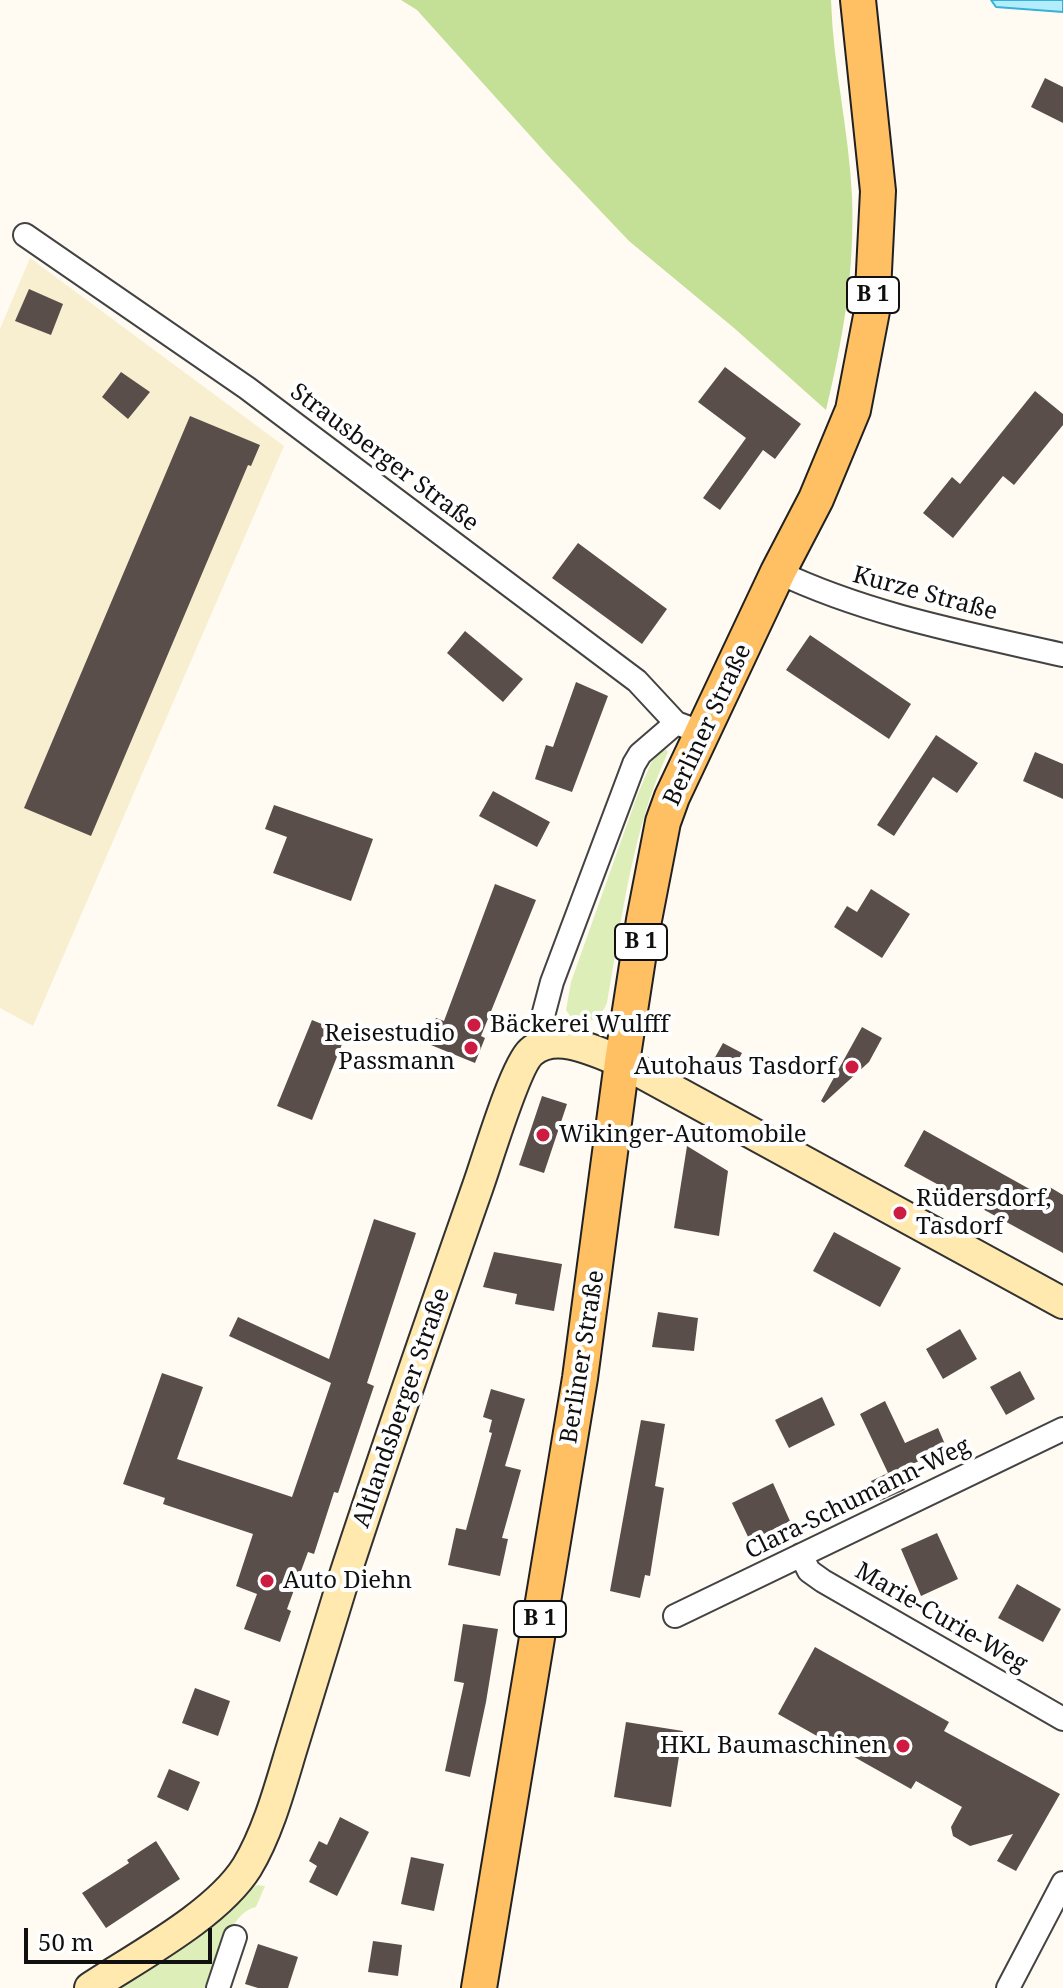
<!DOCTYPE html>
<meta charset="utf-8">
<style>
body{margin:0}
#map{position:relative;width:1063px;height:1988px;overflow:hidden;background:#fffbf3;font-family:"Noto Serif",serif}
canvas{display:block}
.scale{position:absolute;left:24px;top:1928px;width:188px;height:36px;box-sizing:border-box;border:4px solid #101010;border-top:0;padding-left:10px;font-size:24px;line-height:28px;white-space:nowrap;color:#101010;-webkit-text-stroke:6px #fff;paint-order:stroke}
</style>
<div id="map">
<canvas width="1063" height="1988"></canvas>
<div class="scale">50 m</div>
</div>
<script>
const context = document.querySelector('canvas').getContext('2d');
context.lineJoin = 'round';
function paint(path, color) { context.fillStyle = color; context.fill(path, 'evenodd'); }
function trace(path, color, width, dash) { context.strokeStyle = color; context.lineWidth = width; context.lineCap = dash ? 'butt' : 'round'; context.setLineDash(dash || []); context.stroke(path); }
function label(font, color, halo, rows, align = 'center') {
  context.font = font + ' "Noto Serif",serif'; context.lineWidth = 8; context.setLineDash([]); context.textBaseline = 'middle'; context.strokeStyle = halo; context.fillStyle = color; for (const [text, x, y, turn = 0] of rows) {
    context.save(); context.translate(x, y); context.rotate((+turn || 0) * Math.PI / 180); context.textAlign = isNaN(turn) ? turn : align; if (halo) context.strokeText(text, 0, 0); context.fillText(text, 0, 0); context.restore();
  }
}
paint(new Path2D(`
 M30,258L284,446L33,1026L0,1008V329Z`), '#f8eed0');
paint(new Path2D(`
 M664,747L668,752C632,831 622,918 607,1003C600,1019 591,1023 575,1023L566,1010L571,982L637,796L651,763Z
 M258,1885L265,1886L256,1907C229,1912 217,1965 208,1988H114L246,1889Z`), '#ddeeb8');
paint(new Path2D(`
 M401,0H831C833,66 849,131 852,196C855,269 843,340 826,410L734,328L629,241L552,160L417,10Z`), '#c4e096');
const water = new Path2D(`
 M991,0H1063V12L996,7Z`);
paint(water, '#b3ecfb');
trace(water, '#34b2d8', 2);
paint(new Path2D(`
 M1045,78L1063,87V123L1031,107Z
 M29,289L63,304L51,335L15,321Z
 M725,367L801,424L775,459L763,450L720,510L703,498L746,438L698,402Z
 M121,372L150,392L128,419L102,397Z
 M1035,391L1063,414V425L1014,485L1003,476L953,538L923,513L952,477L960,484Z
 M190,416L260,445L251,466L248,465L91,836L24,808Z
 M578,543L667,609L642,644L552,578Z
 M465,631L523,679L503,702L447,653Z
 M810,635L911,704L889,739L786,670Z
 M576,682L608,696L572,792L535,779L546,745L553,747Z
 M936,735L978,763L957,793L933,777L894,836L877,825Z
 M1035,752L1063,764V799L1023,781Z
 M493,791L550,822L537,847L479,816Z
 M274,805L373,839L351,901L273,873L287,837L265,829Z
 M495,884L536,900L481,1036L485,1038L475,1063L426,1043L436,1018L444,1021Z
 M871,889L910,914L882,958L834,927L847,906L857,912Z
 M312,1020L346,1034L312,1120L277,1106Z
 M862,1027L882,1038L869,1062L824,1103L821,1101Z
 M723,1043L742,1053L732,1072L713,1061Z
 M542,1096L567,1104L544,1173L519,1165Z
 M924,1130L1042,1196L1048,1186L1063,1195V1253L904,1166Z
 M687,1146L728,1171L719,1236L674,1228Z
 M374,1219L416,1233L367,1383L374,1386L338,1493L334,1492L314,1554L308,1552L287,1609L291,1611L280,1642L244,1629L257,1594L236,1586L253,1534L163,1504L165,1498L123,1484L162,1373L203,1387L177,1459L292,1497L331,1383L229,1336L238,1317L329,1359Z
 M834,1232L901,1268L880,1307L813,1271Z
 M494,1252L562,1264L554,1311L515,1304L517,1294L483,1287Z
 M658,1312L698,1318L694,1351L652,1347Z
 M960,1329L977,1359L943,1379L926,1349Z
 M1020,1371L1035,1399L1006,1415L990,1387Z
 M491,1389L525,1399L505,1466L521,1470L502,1538L508,1539L500,1576L448,1565L456,1528L466,1530L492,1433L489,1432L492,1420L483,1417Z
 M822,1397L835,1425L789,1448L775,1420Z
 M885,1401L905,1443L938,1428L947,1449L896,1471L905,1490L880,1501L871,1481L888,1473L860,1414Z
 M641,1420L665,1424L655,1486L664,1488L650,1576L645,1575L640,1598L610,1591Z
 M773,1483L790,1521L750,1541L732,1503Z
 M937,1533L958,1579L921,1596L901,1549Z
 M1017,1584L1061,1609L1043,1642L998,1618Z
 M463,1624L498,1629L486,1702L470,1777L445,1771L464,1683L454,1681Z
 M815,1647L949,1722L944,1731L1060,1794L1016,1871L997,1861L1013,1834L970,1846L953,1836L951,1827L962,1807L916,1781L911,1789L778,1714Z
 M195,1688L230,1701L218,1736L182,1723Z
 M626,1722L683,1731L671,1807L614,1797Z
 M169,1769L200,1782L188,1811L157,1797Z
 M340,1817L369,1832L337,1896L309,1882L317,1866L309,1861L319,1841L327,1845Z
 M156,1841L180,1879L106,1928L82,1893L129,1863L127,1860Z
 M411,1857L444,1864L434,1911L401,1904Z
 M373,1941L402,1945L398,1976L368,1972Z
 M258,1944L298,1957L288,1988H258L245,1984Z`), '#5a4e4b');
const street = new Path2D(`
 M25,235L247,388L637,681L676,723L703,733
 M778,572C869,615 966,633 1063,655
 M545,1044L543,1016L552,982L634,764L640,754L676,723
 M801,1555L809,1571L823,1581L1063,1719
 M675,1616L1063,1429
 M218,1988L235,1937
 M1008,1988L1063,1883`);
const secondary = new Path2D(`
 M90,1988C137,1957 217,1915 247,1867C267,1834 279,1791 290,1754C308,1696 325,1638 343,1581C386,1449 432,1317 478,1186C487,1161 515,1066 531,1052C556,1030 597,1052 622,1062L1063,1303`);
const primary = new Path2D(`
 M479,1988L580,1378L622,1062L644,920L663,822L672,797L778,572L816,499L853,410L872,311L878,191L858,0`);
trace(street, '#434343', 26);
trace(secondary, '#323232', 34);
trace(primary, '#212121', 38);
trace(street, '#fff', 22);
trace(secondary, '#ffe9ae', 30);
trace(primary, '#ffbf63', 34);
for (const [x, y, r, color] of [
 [474,1025,8,"#cd1b41"],
 [471,1048,8,"#cd1b41"],
 [852,1067,8,"#cd1b41"],
 [543,1135,8,"#cd1b41"],
 [900,1213,8,"#cd1b41"],
 [267,1581,8,"#cd1b41"],
 [903,1746,8,"#cd1b41"]
]) { const dot = new Path2D(); dot.arc(x, y, r, 0, 2 * Math.PI); context.fillStyle = color; context.fill(dot); trace(dot, '#fff', 3); }
for (const [x, y, w] of [
 [873,295,52],
 [641,942,52],
 [540,1619,52]
]) { const box = new Path2D(); box.roundRect(x - w / 2, y - 18, w, 36, 6); context.fillStyle = '#fff'; context.fill(box); trace(box, '#101010', 2); }
label('bold 22px', '#101010', null, [
 ["B 1",873,295],
 ["B 1",641,942],
 ["B 1",540,1619]
]);
label('24px', '#101010', '#fff', [
 ["Strausberger Straße",384,458,37],
 ["Kurze Straße",925,594,15],
 ["Berliner Straße",708,725,-65],
 ["Berliner Straße",583,1357,-81],
 ["Altlandsberger Straße",402,1408,-71],
 ["Clara-Schumann-Weg",858,1499,-26],
 ["Marie-Curie-Weg",941,1618,30]
]);
label('24px', '#101010', '#fff', [
 ["Bäckerei Wulfff",490,1025],
 ["Reisestudio",455,1034,"right"],
 ["Passmann",455,1062,"right"],
 ["Autohaus Tasdorf",836,1067,"right"],
 ["Wikinger-Automobile",559,1135],
 ["Rüdersdorf,",916,1199],
 ["Tasdorf",916,1227],
 ["Auto Diehn",283,1581],
 ["HKL Baumaschinen",887,1746,"right"]
], 'left');
</script>
